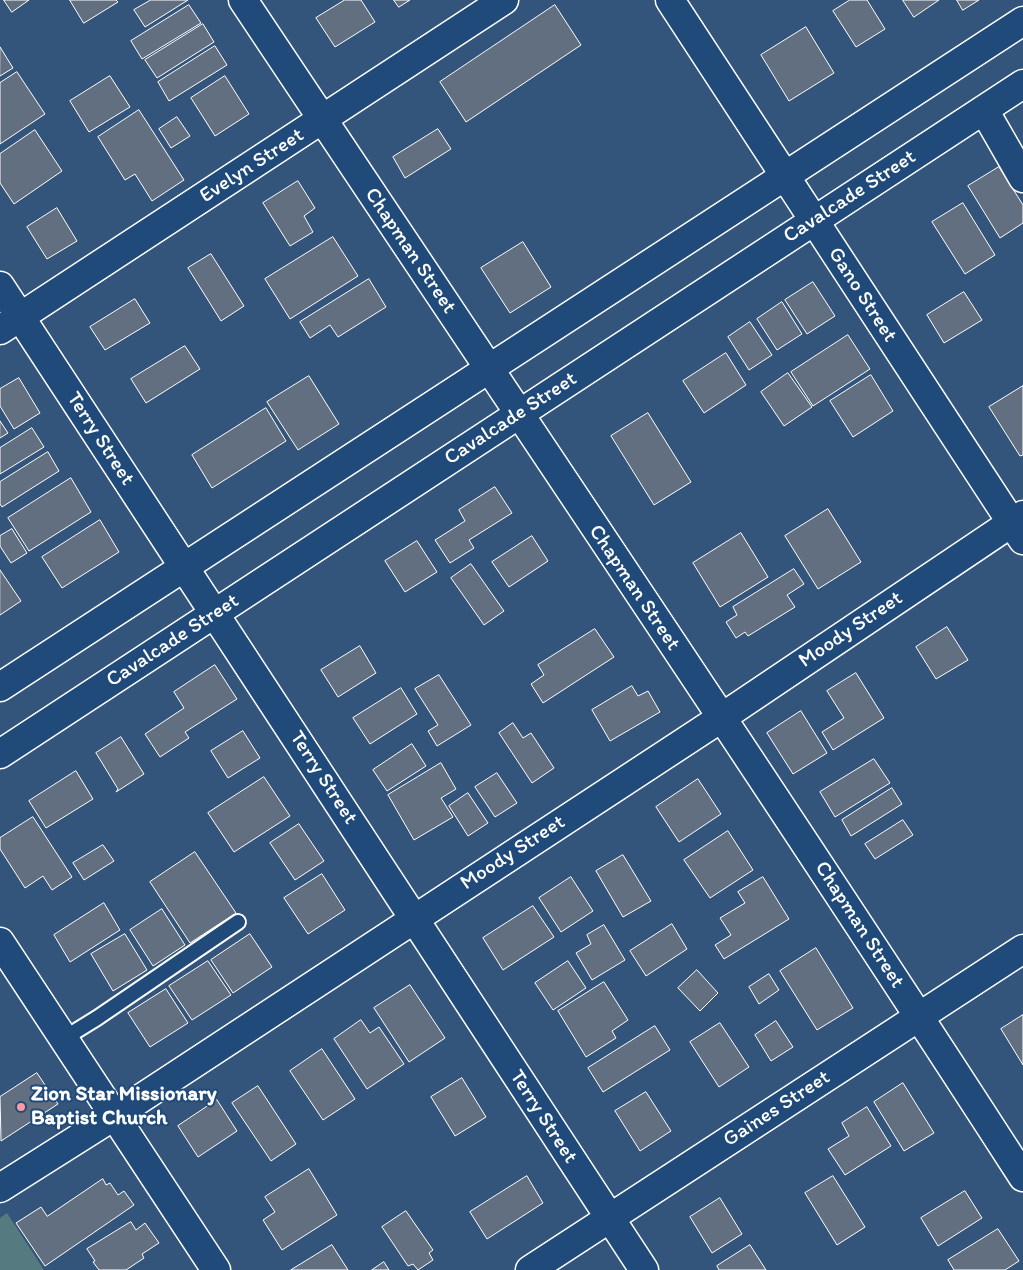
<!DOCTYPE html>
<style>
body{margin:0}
canvas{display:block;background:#33557c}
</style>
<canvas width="1023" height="1270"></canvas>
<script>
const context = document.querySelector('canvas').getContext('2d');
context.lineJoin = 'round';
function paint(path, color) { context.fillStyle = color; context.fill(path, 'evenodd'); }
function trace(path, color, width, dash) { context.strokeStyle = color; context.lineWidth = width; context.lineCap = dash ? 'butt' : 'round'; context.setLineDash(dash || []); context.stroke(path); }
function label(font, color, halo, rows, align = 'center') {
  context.font = font + ' Itim,sans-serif'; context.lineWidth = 4; context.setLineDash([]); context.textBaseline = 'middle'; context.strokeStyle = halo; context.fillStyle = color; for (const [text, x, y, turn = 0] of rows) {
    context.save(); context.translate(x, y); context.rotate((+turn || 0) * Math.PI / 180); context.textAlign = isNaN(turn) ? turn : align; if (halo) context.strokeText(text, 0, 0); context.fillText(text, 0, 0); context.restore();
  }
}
paint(new Path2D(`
 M7,1213L44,1270H0V1218Z`), '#557a80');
const building = new Path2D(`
 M4,0H29L12,12Z
 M70,0H116L118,2L84,23Z
 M151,0H188L145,27L134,10Z
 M345,0H361L375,22L335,47L316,18Z
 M394,0H410L399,7Z
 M850,0H867L885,29L856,47L833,11Z
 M903,0H939L914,17Z
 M957,0H979L963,10Z
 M189,5L201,23L142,59L131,41Z
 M555,5L581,45L466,122L440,82Z
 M203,24L214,42L157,78L145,60Z
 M806,27L834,73L789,101L761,55Z
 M215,46L227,65L169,101L158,82Z
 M0,47L13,68L0,76Z
 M17,72L45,114L0,144V83Z
 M110,76L130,107L89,132L70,101Z
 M225,76L249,114L215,136L191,98Z
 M139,110L184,180L152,201L135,174L125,180L98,137Z
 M177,117L190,136L171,148L159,129Z
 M438,129L451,149L405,178L393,157Z
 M35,130L62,171L14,204L0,183V154Z
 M999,167L1023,205V223L1000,238L968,186Z
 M298,181L315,208L304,216L313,232L290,246L263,203Z
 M963,203L995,255L965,274L932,222Z
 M57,208L77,241L47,259L27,227Z
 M333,237L358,276L290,319L265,279Z
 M523,242L551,287L510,313L481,268Z
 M211,254L244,306L221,321L188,268Z
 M369,279L386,307L338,337L330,325L310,338L300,322Z
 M813,282L835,316L807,334L785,300Z
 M964,292L982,320L944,343L927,315Z
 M135,299L150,323L105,350L90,327Z
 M782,302L802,334L777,350L757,319Z
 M750,322L772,355L749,370L728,337Z
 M848,335L870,369L813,406L791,372Z
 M185,346L200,369L146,403L131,379Z
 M726,353L746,385L704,413L683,381Z
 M788,373L812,407L784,426L761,392Z
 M871,375L893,411L853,437L830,401Z
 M309,376L339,424L298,450L267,402Z
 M19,378L40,413L14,429L0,406V389Z
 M1023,386V455L1020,456L989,407Z
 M266,408L286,441L212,488L192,455Z
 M648,413L691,482L654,505L611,436Z
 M0,421L8,433L0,438Z
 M32,428L44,447L0,474V448Z
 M48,452L59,471L2,507L0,504V482Z
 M71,478L91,512L29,551L8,518Z
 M495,487L512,513L469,540L474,548L450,563L435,540L465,521L459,510Z
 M828,509L861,562L818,589L785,536Z
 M100,520L119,552L62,588L42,557Z
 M12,529L27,553L11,563L0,546V536Z
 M741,533L768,577L720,607L693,563Z
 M532,536L548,561L509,587L492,562Z
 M417,541L437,572L405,592L385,561Z
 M471,564L504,611L484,625L451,578Z
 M794,569L804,584L787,595L795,607L748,636L745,632L736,638L726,622L737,615L733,607Z
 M0,570L21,601L0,615Z
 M947,627L968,660L936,679L916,647Z
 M595,629L614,657L543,703L531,684L544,675L538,665Z
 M360,646L376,673L338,697L321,670Z
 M215,665L237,699L185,732L189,738L160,757L145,734L184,708L174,692Z
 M856,673L884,718L833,750L822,732L844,718L827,691Z
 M439,675L471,725L437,746L428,731L438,725L415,689Z
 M632,686L638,696L648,691L660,712L610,741L592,710Z
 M401,688L417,714L370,744L353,718Z
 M801,711L827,753L793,774L767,733Z
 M513,723L523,738L531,733L554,768L532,783L499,733Z
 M243,731L260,758L228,778L211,751Z
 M121,737L144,774L116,792L118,789L96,753Z
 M412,744L426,766L387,791L373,770Z
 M874,759L890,783L835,817L820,792Z
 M441,763L456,789L441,798L453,817L414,840L388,795Z
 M76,771L93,799L46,828L29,801Z
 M497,773L517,803L495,817L475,787Z
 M264,777L290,816L234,852L208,813Z
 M698,779L721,814L679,842L656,807Z
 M892,788L902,804L851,836L842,820Z
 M468,793L488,823L468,836L449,806Z
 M33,817L72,877L52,890L43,876L25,888L0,849V838Z
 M903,820L913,835L875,859L865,844Z
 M299,824L324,861L295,880L270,843Z
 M728,831L753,870L710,898L684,860Z
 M103,845L114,861L84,880L73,863Z
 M195,852L236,913L190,943L150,882Z
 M623,855L651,901L623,917L596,871Z
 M322,874L345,910L308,934L284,898Z
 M571,877L593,911L561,932L539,898Z
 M763,877L789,919L724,959L715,945L731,935L720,918L745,903L738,892Z
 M104,903L120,930L70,962L54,935Z
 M533,906L554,937L503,970L483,938Z
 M162,909L185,945L153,966L130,930Z
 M672,924L687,949L646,976L630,951Z
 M604,925L625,960L592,980L576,953L591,944L587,935Z
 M125,934L147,970L113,991L91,954Z
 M250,934L272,967L233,993L211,960Z
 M816,948L853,1008L817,1030L780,971Z
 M208,961L231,995L192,1020L169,986Z
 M568,961L586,988L553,1010L535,983Z
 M697,970L718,993L700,1011L678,988Z
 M769,974L779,990L759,1004L749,987Z
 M604,982L628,1020L612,1031L616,1038L586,1057L558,1011Z
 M410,985L445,1038L409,1062L374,1008Z
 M166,989L188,1023L150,1047L128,1013Z
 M1023,1015V1065L1001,1029Z
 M361,1020L370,1033L379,1027L404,1064L367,1089L334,1039Z
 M776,1021L793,1047L771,1061L755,1035Z
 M720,1023L749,1067L719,1087L690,1042Z
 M655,1026L670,1050L603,1092L588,1068Z
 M322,1049L355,1099L323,1120L290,1071Z
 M37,1073L58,1104L1,1141L0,1097Z
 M462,1078L486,1117L455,1136L431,1097Z
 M903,1083L934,1133L904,1151L874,1102Z
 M258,1086L296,1144L271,1161L232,1103Z
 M646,1092L671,1131L640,1151L615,1111Z
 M217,1100L237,1131L198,1157L178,1126Z
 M867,1107L891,1146L845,1175L828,1149L849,1136L842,1123Z
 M309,1169L337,1215L282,1250L263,1220L275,1212L265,1197Z
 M527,1176L543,1203L487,1239L470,1212Z
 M833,1176L865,1227L837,1245L805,1193Z
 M103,1179L106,1185L110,1183L118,1195L124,1191L134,1205L45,1266L16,1223L41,1207L47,1216Z
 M965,1191L982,1218L938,1246L921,1218Z
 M720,1198L742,1234L712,1253L690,1217Z
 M406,1211L433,1250L429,1253L433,1260L418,1270L413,1264L408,1266L382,1227Z
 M131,1222L136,1230L145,1223L159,1243L142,1254L144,1258L126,1270H99L93,1262L95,1261L87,1249Z
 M998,1229L1019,1261L1005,1270H954L948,1260Z
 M332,1245L348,1270H291Z
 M750,1245L766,1270H719L717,1266Z
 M384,1262L389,1270H372Z`);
paint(building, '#626f81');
trace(building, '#fff', 1);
const service = new Path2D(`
 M63,1039L97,1018L238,922`);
const minor = new Path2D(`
 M243,0C504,392 768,782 1023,1177
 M670,0L1023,540
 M984,110L1023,178
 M0,286L644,1270
 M0,330L504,0
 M0,1188L114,1116L721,718L1023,515
 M530,1270L1023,949`);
const secondary = new Path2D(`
 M0,687L1023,21
 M0,754L1023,84
 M0,942L216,1270`);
trace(service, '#fff', 18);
trace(minor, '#fff', 31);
trace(secondary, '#fff', 31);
trace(service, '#1f4a7a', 14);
trace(minor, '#1f4a7a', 28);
trace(secondary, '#1f4a7a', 28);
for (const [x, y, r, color] of [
 [21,1107,5,"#ff9aa2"]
]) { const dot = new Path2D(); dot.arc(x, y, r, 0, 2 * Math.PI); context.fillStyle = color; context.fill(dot); trace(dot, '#1f4a7a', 2); }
label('21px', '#fff', '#1f4a7a', [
 ["Evelyn Street",252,166,-33],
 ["Cavalcade Street",850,197,-33],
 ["Chapman Street",410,251,56],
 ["Gano Street",862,295,57],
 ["Cavalcade Street",511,419,-33],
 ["Terry Street",100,439,57],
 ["Chapman Street",634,588,56],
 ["Moody Street",851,630,-34],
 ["Cavalcade Street",173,641,-33],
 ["Terry Street",323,778,57],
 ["Moody Street",513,853,-33],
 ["Chapman Street",859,925,57],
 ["Gaines Street",777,1109,-33],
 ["Terry Street",543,1117,57]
]);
label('bold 21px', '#fff', '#1f4a7a', [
 ["Zion Star Missionary",31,1095],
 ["Baptist Church",31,1119]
], 'left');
</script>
